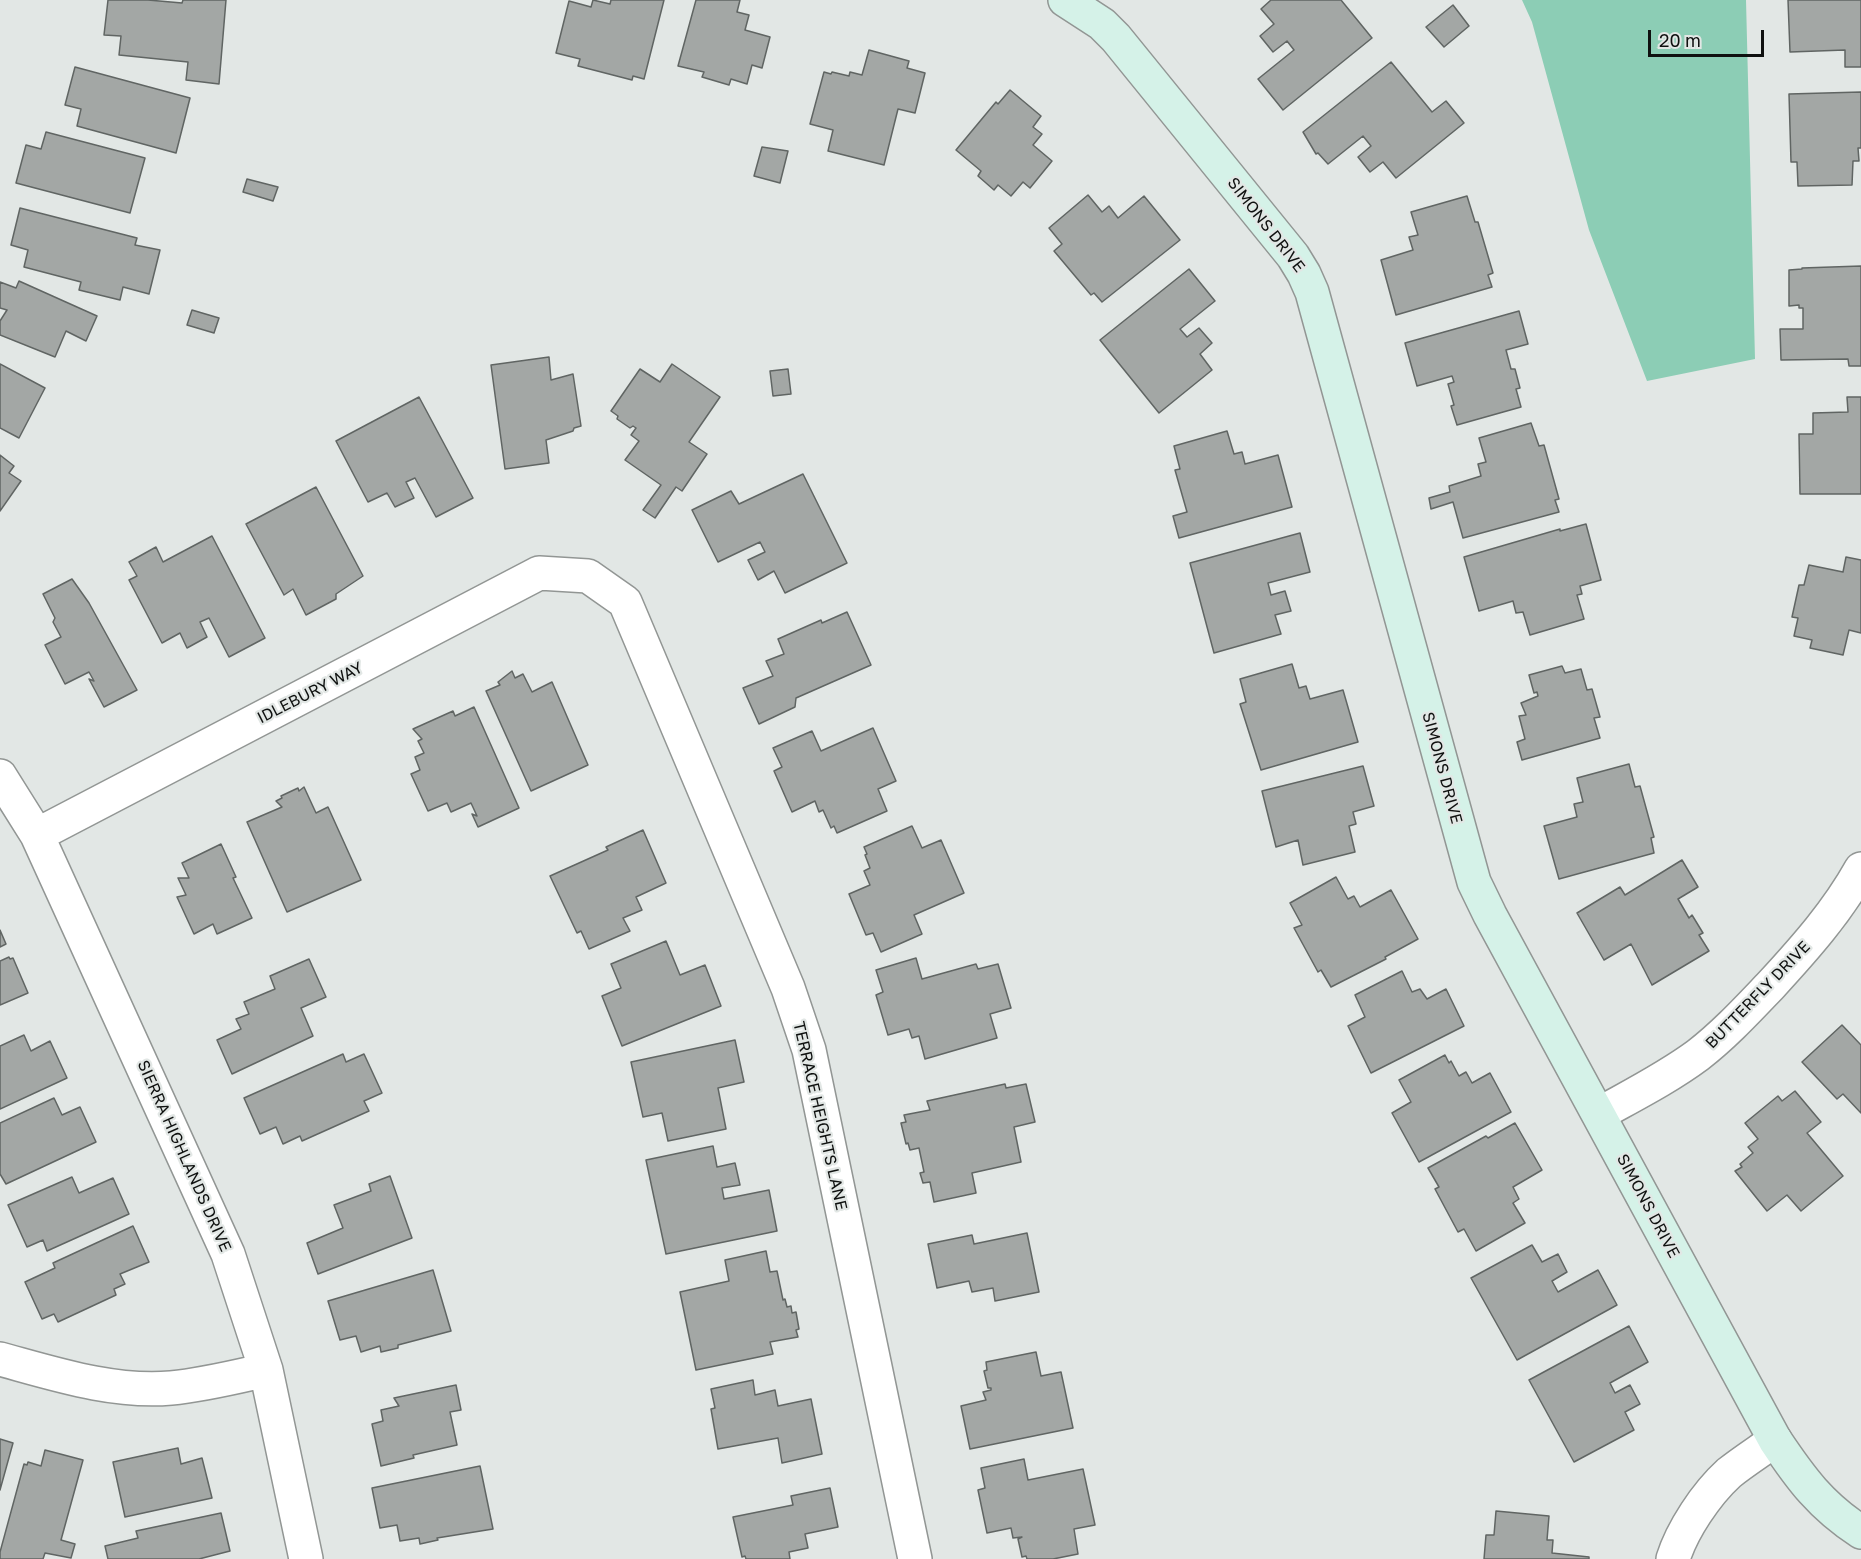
<!DOCTYPE html>
<style>
body{margin:0}
#map{position:relative;width:1861px;height:1559px;overflow:hidden;background:#e2e7e5;font-family:"Golos Text",sans-serif}
canvas{display:block}
.scale{position:absolute;left:1648px;top:30px;width:116px;height:27px;box-sizing:border-box;border:3px solid #0f1110;border-top:0;padding-left:8px;font-size:18px;line-height:21px;white-space:nowrap;color:#0f1110;-webkit-text-stroke:4px #e2e7e5;paint-order:stroke}
</style>
<div id="map">
<canvas width="1861" height="1559"></canvas>
<div class="scale">20 m</div>
</div>
<script>
const context = document.querySelector('canvas').getContext('2d');
context.lineJoin = 'round';
function paint(path, color) { context.fillStyle = color; context.fill(path, 'evenodd'); }
function trace(path, color, width, dash) { context.strokeStyle = color; context.lineWidth = width; context.lineCap = dash ? 'butt' : 'round'; context.setLineDash(dash || []); context.stroke(path); }
function label(font, color, halo, rows, align = 'center') {
  context.font = font + ' "Golos Text",sans-serif'; context.lineWidth = 4.5; context.setLineDash([]); context.textBaseline = 'middle'; context.strokeStyle = halo; context.fillStyle = color; for (const [text, x, y, turn = 0] of rows) {
    context.save(); context.translate(x, y); context.rotate((+turn || 0) * Math.PI / 180); context.textAlign = isNaN(turn) ? turn : align; if (halo) context.strokeText(text, 0, 0); context.fillText(text, 0, 0); context.restore();
  }
}
paint(new Path2D(`
 M1522,0H1746L1755,359L1647,381L1589,230L1532,22Z`), '#8ccdb5');
const building = new Path2D(`
 M108,0H148L182,3L183,0H226L219,84L186,80L188,62L119,55L121,36L104,35Z
 M593,0L610,4L611,0H664L644,79L633,76L632,80L578,66L580,59L556,53L569,1L591,7Z
 M696,0H740L737,12L749,15L745,30L770,37L762,68L752,65L747,84L731,79L729,85L702,77L704,72L678,66Z
 M1271,0H1341L1372,38L1283,110L1258,79L1294,50L1287,41L1273,52L1260,36L1274,24L1261,9Z
 M1788,0H1861V67H1845V50L1790,52Z
 M1453,5L1469,26L1444,47L1426,27Z
 M869,50L909,61L907,68L925,73L915,113L898,109L884,165L828,151L833,130L810,124L824,72L831,74L832,72L849,76L850,72L862,75Z
 M1391,62L1432,112L1446,101L1464,123L1396,178L1383,162L1370,172L1358,157L1371,146L1363,136L1328,164L1318,153L1316,154L1303,132Z
 M75,67L190,98L176,153L77,126L81,109L65,105Z
 M1010,90L1041,116L1033,127L1042,134L1033,145L1052,161L1030,188L1023,182L1011,196L998,185L994,190L978,176L981,171L956,150L996,102L998,104Z
 M1861,92V148H1858L1859,161H1853L1852,185L1798,186L1797,162H1791L1789,94Z
 M46,132L145,158L130,213L16,183L26,145L41,149Z
 M762,147L788,151L780,183L754,176Z
 M247,179L278,187L273,201L243,192Z
 M1088,195L1102,212L1109,206L1118,218L1144,196L1180,240L1102,302L1094,293L1091,295L1054,251L1062,244L1049,228Z
 M1467,196L1475,222H1478L1493,273L1488,275L1492,287L1396,315L1381,260L1413,250L1409,237L1418,235L1411,212Z
 M20,208L137,238L135,245L160,250L149,294L123,287L120,300L79,290L81,282L24,267L28,250L11,245Z
 M1861,266V366H1849L1848,359L1781,360L1780,329H1803V308H1799V305L1789,306V270L1802,269V268Z
 M1189,269L1215,301L1180,329L1187,337L1199,328L1212,343L1200,354L1212,370L1159,413L1100,340Z
 M19,281L97,316L86,341L66,331L55,357L0,335V321L7,310L0,308V282L16,288Z
 M192,310L219,318L214,333L187,325Z
 M1519,311L1528,344L1506,350L1511,369H1515L1520,388L1516,389L1521,407L1457,425L1451,406L1454,405L1448,384L1454,382L1452,376L1417,386L1405,343Z
 M549,357L551,380L573,374L581,426L574,428L573,431L546,440L549,463L505,469L491,365Z
 M0,364L45,388L19,438L0,428Z
 M672,364L720,397L689,442L707,454L682,491L676,487L655,518L643,510L661,485L625,460L639,441L631,435L636,428L633,426L630,428L617,419L618,416L611,411L640,369L660,382Z
 M788,369L791,394L773,396L770,371Z
 M419,397L473,498L436,517L415,478L406,482L414,498L395,507L387,493L368,502L336,441Z
 M1847,397H1861V494H1800L1799,434H1813V413L1848,412Z
 M1531,423L1539,446L1544,445L1559,499L1555,500L1559,512L1463,538L1453,502L1431,509L1429,498L1450,492L1449,486L1481,476L1478,464L1486,462L1479,438Z
 M1227,431L1234,454L1242,452L1245,464L1278,455L1292,507L1179,538L1173,516L1187,512L1175,470L1180,469L1174,446Z
 M0,455L14,466L9,473L21,481L0,511Z
 M803,474L847,563L785,593L774,571L758,580L748,560L765,552L760,542L718,562L692,510L731,491L739,504Z
 M316,487L363,576L336,594V599L306,615L293,589L284,595L246,524Z
 M1586,524L1601,580L1580,586L1582,594L1577,595L1584,619L1530,635L1523,612L1516,613L1513,601L1479,611L1464,557L1560,529V531Z
 M1300,533L1310,572L1268,583L1271,595L1285,591L1291,611L1275,615L1281,634L1214,653L1190,563Z
 M212,536L265,638L229,657L209,618L200,622L207,637L187,648L180,633L162,643L129,580L137,576L129,562L156,547L163,562Z
 M1846,557L1861,560V633L1849,630L1843,655L1810,648L1812,640L1794,636L1798,618L1792,617L1799,585H1804L1809,565L1843,572Z
 M72,579L89,603L137,690L104,707L89,679L94,681L89,672L65,684L45,645L61,637L53,622L55,618L43,594Z
 M847,612L871,665L796,698L795,707L759,724L743,688L773,676L766,661L784,654L778,639L821,620L822,623Z
 M1292,664L1299,688L1306,686L1310,699L1343,690L1358,742L1261,770L1240,704L1246,702L1240,679Z
 M1562,666L1565,673L1581,669L1587,690L1592,689L1600,717L1594,718L1600,738L1522,760L1517,742L1525,739L1519,716L1526,715L1521,703L1538,696L1537,692L1534,693L1529,675Z
 M512,671L515,678L523,674L532,692L552,682L588,765L531,791L486,691L500,685L498,682Z
 M474,707L519,808L478,827L472,814L477,816L471,803L451,812L447,803L428,811L411,774L420,770L415,757L424,753L418,741L422,739L413,729L453,711L455,716Z
 M873,728L896,781L878,789L887,811L837,833L834,826L831,828L823,810L819,812L815,801L792,812L774,771L782,767L773,748L812,731L821,751Z
 M1629,764L1635,787L1640,786L1654,837L1651,838L1654,853L1559,879L1544,826L1577,817L1574,804L1583,802L1577,778Z
 M1363,766L1374,806L1353,812L1356,824L1349,826L1355,852L1303,865L1298,840L1276,847L1262,791Z
 M304,787L316,813L328,807L361,880L287,912L247,822L282,807L276,801L282,798L281,796L298,788L299,791Z
 M912,826L922,848L941,840L964,893L914,915L922,934L881,952L873,933L866,935L849,894L870,885L864,871L870,868L865,855L867,854L864,847Z
 M643,830L666,883L636,897L642,910L623,918L630,931L589,949L581,931L577,933L550,876L608,850L606,847Z
 M221,844L236,877L233,878L252,918L217,934L213,924L194,934L177,897L186,895L178,878H189L182,863Z
 M1682,860L1698,887L1678,899L1689,918L1692,915L1703,933L1699,935L1709,951L1652,985L1631,944L1604,960L1577,913L1620,887L1625,895Z
 M1336,877L1348,899L1354,896L1360,907L1391,890L1418,939L1385,957L1386,959L1331,987L1321,970L1318,972L1294,928L1302,925L1290,903Z
 M0,930L6,944L0,947Z
 M666,941L680,975L705,965L721,1006L622,1046L602,996L621,988L611,964Z
 M9,957L10,959L13,958L28,993L0,1005V961Z
 M916,958L922,979L976,964L978,969L998,964L1011,1008L990,1014L997,1038L925,1059L919,1036L912,1038L909,1029L888,1035L876,995L883,992L876,970Z
 M309,959L326,997L301,1008L313,1036L232,1074L217,1040L241,1029L236,1019L249,1014L244,1002L275,989L270,976Z
 M1402,971L1412,992L1420,989L1427,999L1446,989L1464,1026L1371,1073L1348,1026L1365,1017L1355,995Z
 M1842,1025L1861,1045V1113L1843,1094L1837,1099L1802,1062Z
 M24,1035L31,1051L50,1041L67,1078L0,1109V1046Z
 M735,1040L744,1082L718,1088L726,1129L668,1141L662,1113L643,1117L631,1062Z
 M343,1054L346,1062L364,1054L382,1093L364,1101L369,1111L302,1141L300,1136L283,1144L276,1127L260,1134L244,1098Z
 M1445,1055L1449,1063L1451,1061L1459,1076L1466,1072L1472,1083L1490,1073L1511,1112L1419,1162L1392,1113L1411,1102L1399,1080Z
 M1005,1084L1006,1088L1026,1084L1035,1122L1014,1127L1021,1162L972,1173L976,1193L934,1202L930,1182L923,1183L920,1173L924,1172L919,1148L910,1150L908,1143L906,1144L901,1123L906,1122L904,1115L930,1110L927,1101Z
 M1795,1091L1821,1122L1807,1133L1843,1176L1801,1211L1787,1195L1767,1211L1735,1171L1742,1167L1740,1164L1753,1153L1748,1147L1758,1139L1745,1123L1778,1096L1782,1101Z
 M54,1098L62,1115L80,1107L96,1142L6,1184L0,1174V1123Z
 M1515,1123L1542,1170L1513,1187L1519,1199L1513,1203L1525,1223L1476,1251L1464,1229L1458,1232L1435,1189L1439,1187L1428,1168L1486,1136L1488,1138Z
 M713,1146L717,1167L735,1163L740,1185L722,1188L724,1199L769,1190L777,1231L666,1254L646,1160Z
 M390,1176L412,1238L318,1274L307,1243L343,1228L334,1205L371,1191L369,1184Z
 M72,1177L79,1193L113,1178L129,1214L47,1251L43,1240L27,1247L8,1205Z
 M133,1226L149,1262L120,1274L125,1284L114,1289L116,1295L58,1322L54,1314L42,1319L25,1282L55,1268L53,1263Z
 M1027,1233L1039,1292L995,1301L993,1288L972,1292L969,1281L937,1288L928,1244L972,1235L974,1244Z
 M1532,1245L1542,1262L1558,1254L1567,1272L1552,1281L1558,1292L1598,1270L1617,1305L1517,1360L1471,1278Z
 M766,1251L770,1272L777,1271L783,1300L785,1299L787,1307L791,1306L792,1313L796,1312L799,1329L796,1330L798,1337L770,1342L773,1354L696,1370L680,1292L729,1281L725,1260Z
 M433,1270L451,1331L398,1345V1348L381,1352L380,1346L361,1352L356,1336L340,1340L328,1301Z
 M1629,1326L1648,1362L1610,1383L1615,1393L1630,1385L1640,1404L1625,1412L1634,1430L1574,1462L1529,1380Z
 M1036,1352L1041,1376L1061,1372L1073,1428L970,1449L961,1406L986,1400L983,1392L991,1390V1388H988L984,1371L987,1370L986,1362Z
 M753,1380L755,1395L775,1390L778,1406L811,1399L822,1454L782,1463L778,1438L718,1449L711,1409L715,1408L711,1389Z
 M456,1385L461,1410L450,1412L457,1445L413,1455L414,1458L381,1466L372,1424L383,1421L381,1410L399,1406L394,1398Z
 M0,1439L13,1443L0,1490Z
 M178,1448L181,1464L202,1458L212,1498L125,1517L113,1462Z
 M45,1450L83,1460L61,1540L75,1544L71,1558L45,1553L43,1559H0V1552L24,1464L27,1465L28,1462L41,1466Z
 M1024,1459L1028,1480L1083,1469L1095,1525L1074,1529L1078,1554L1053,1559H1027L1026,1556L1022,1557L1018,1539L1022,1537L1013,1538L1011,1528L987,1533L978,1490L985,1488L981,1468Z
 M480,1466L493,1529L437,1538L438,1540L420,1544L419,1538L400,1541L397,1525L380,1528L372,1488Z
 M830,1488L838,1527L805,1534L808,1548L789,1552L790,1559H746L745,1556L742,1557L733,1517L793,1505L791,1496Z
 M1496,1511L1549,1516L1547,1540H1553L1552,1553L1589,1557V1559H1484L1486,1535H1494Z
 M221,1513L230,1551L199,1559H108L105,1546L138,1538L136,1531Z`);
paint(building, '#a3a7a5');
trace(building, '#606563', 1.5);
const street = new Path2D(`
 M0,776L37,835L228,1254L266,1370L306,1559
 M37,835L539,573L588,576L625,602L788,988L809,1050L915,1559
 M1599,1114C1633,1095 1667,1078 1698,1055C1725,1034 1748,1009 1771,985C1805,948 1837,912 1861,869
 M0,1359C55,1374 113,1393 171,1388C203,1385 235,1377 266,1370
 M1673,1559C1682,1530 1706,1494 1729,1473C1744,1461 1760,1451 1775,1440`);
const secondary = new Path2D(`
 M1065,0L1102,24L1116,38L1293,256L1304,274L1312,292L1474,882L1490,915L1775,1440C1801,1479 1821,1506 1861,1532`);
trace(street, '#929694', 36);
trace(secondary, '#929694', 36);
trace(street, '#fff', 33);
trace(secondary, '#d5f2e8', 33);
label('16px', '#0f1110', '#e2e7e5', [
 ["SIMONS DRIVE",1266,225,52],
 ["IDLEBURY WAY",310,693,-27],
 ["SIMONS DRIVE",1442,768,75],
 ["BUTTERFLY DRIVE",1758,995,-46],
 ["TERRACE HEIGHTS LANE",820,1116,77],
 ["SIERRA HIGHLANDS DRIVE",184,1156,66],
 ["SIMONS DRIVE",1648,1206,62]
]);
</script>
